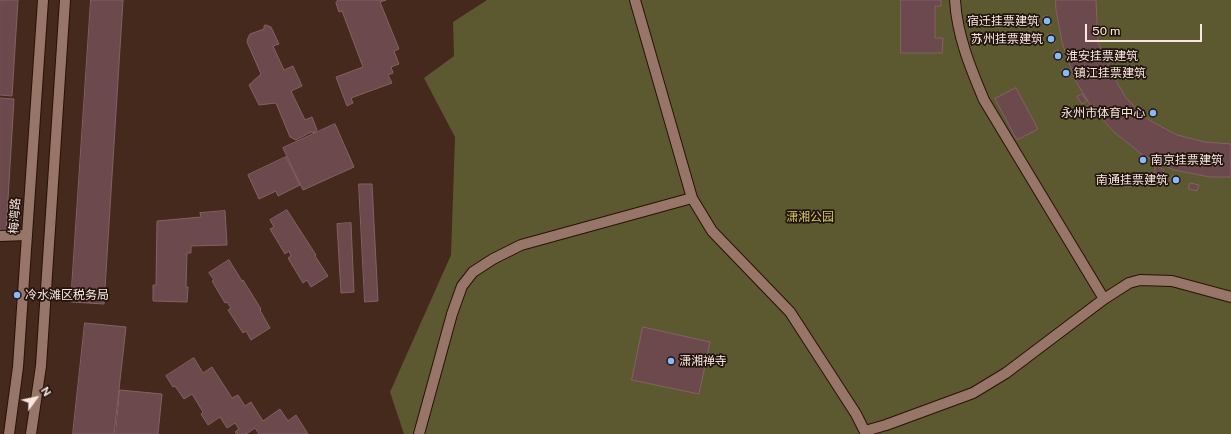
<!DOCTYPE html>
<meta charset="utf-8">
<style>
body{margin:0}
#map{position:relative;width:1231px;height:434px;overflow:hidden;background:#45291d;font-family:"Public Sans",sans-serif}
canvas{display:block}
.north{position:absolute;left:16px;top:378px;width:40px;height:40px;-webkit-text-stroke:3px #221510;paint-order:stroke;rotate:57deg;font-size:11px;font-weight:700;line-height:16px;text-align:center;color:#f9e6de}
.north::after{content:'';display:block;margin:auto;width:14px;height:18px;background:#f9e6de;clip-path:polygon(50% 0,100% 100%,50% 72%,0 100%)}
.scale{position:absolute;left:1085px;top:24px;width:117px;height:18px;box-sizing:border-box;border:2px solid #f9e6de;border-top:0;padding-left:5px;font-size:12px;line-height:14px;white-space:nowrap;color:#f9e6de;-webkit-text-stroke:3px #221510;paint-order:stroke}
</style>
<div id="map">
<canvas width="1231" height="434"></canvas>
<div class="north">N</div>
<div class="scale">50 m</div>
</div>
<script>
const context = document.querySelector('canvas').getContext('2d');
context.lineJoin = 'round';
function paint(path, color) { context.fillStyle = color; context.fill(path, 'evenodd'); }
function trace(path, color, width, dash) { context.strokeStyle = color; context.lineWidth = width; context.lineCap = dash ? 'butt' : 'round'; context.setLineDash(dash || []); context.stroke(path); }
function label(font, color, halo, rows, align = 'center') {
  context.font = font + ' "Public Sans","Noto Sans SC",sans-serif'; context.lineWidth = 3.5; context.setLineDash([]); context.textBaseline = 'middle'; context.strokeStyle = halo; context.fillStyle = color; for (const [text, x, y, turn = 0] of rows) {
    context.save(); context.translate(x, y); context.rotate((+turn || 0) * Math.PI / 180); context.textAlign = isNaN(turn) ? turn : align; if (halo) context.strokeText(text, 0, 0); context.fillText(text, 0, 0); context.restore();
  }
}
paint(new Path2D(`
 M487,0H1231V434H404L390,392L451,255L455,137L424,78L454,56L453,22Z`), '#5c5931');
const building = new Path2D(`
 M0,0H18L12,96L0,95Z
 M91,0H123L104,304L71,302Z
 M338,0H386L380,2L399,49L394,51L399,64L391,67L393,73L388,75L392,83L351,98L353,103L347,106L336,77L363,67L342,11L339,12L336,3Z
 M901,0H941V6H935V38H943L942,53H901Z
 M1056,0H1096L1098,42L1111,72L1126,98L1149,120L1177,135L1205,142L1231,144V177H1210L1174,170L1144,156L1114,132L1091,106L1075,80L1062,42L1056,10Z
 M1048,16L1051,25L1045,26L1043,17Z
 M266,25L271,27L279,44L273,46L284,70L293,66L302,86L291,91L305,120L312,117L317,130L315,133L311,132L296,140L290,137L276,103L259,105L249,85L261,74L247,42L248,38L250,34L264,29V26Z
 M1053,34L1056,42L1050,44L1047,35Z
 M1058,50L1062,59L1057,61L1053,53Z
 M1067,68L1071,75L1066,78L1061,70Z
 M1016,88L1038,129L1017,140L995,99Z
 M1082,94L1087,101L1082,104L1077,97Z
 M0,98L14,99L6,233H0Z
 M335,124L354,167L303,190L283,148Z
 M1141,155L1148,160L1144,165L1138,160Z
 M286,157L300,185L278,196L276,191L259,199L248,175Z
 M1157,166L1164,170L1162,176L1154,172Z
 M1173,175L1181,179L1178,184L1170,181Z
 M1190,183L1199,185L1197,191L1189,189Z
 M359,184H372L378,301L365,302Z
 M287,210L316,255L315,256L328,276L311,287L307,280L303,283L288,258L291,256L289,251L285,254L270,229L274,227L270,220Z
 M225,211L227,245L191,246V253H187L186,287H188L187,302L153,301V285H156L157,221L201,217L200,213Z
 M351,223L354,292L341,293L337,224Z
 M229,260L242,281L243,280L261,309L260,310L270,328L251,340L246,331L243,333L228,310L231,308L227,302L225,303L212,281L214,280L209,273Z
 M85,323L126,327L114,434H73Z
 M643,327L710,342L699,394L632,380Z
 M194,358L203,373L212,367L232,398L238,395L245,406L251,402L263,421L280,409L288,421L296,415L308,434H259L255,428L246,434H237L235,432L239,429L235,423L227,428L220,417L208,425L201,414L203,412L192,394L184,399L175,386L173,387L166,376Z
 M120,390L162,394L158,434H116Z`);
paint(building, '#6b494c');
trace(building, '#856164', 1);
const pedestrian = new Path2D(`
 M635,0L692,198
 M955,0C957,35 970,67 984,100L1104,299
 M865,431L886,425L973,393L1006,373L1104,299L1129,283L1140,280L1172,281L1231,297
 M419,434L452,314L462,286L473,272L493,259L521,245L692,198L712,231L790,312L856,414L866,434`);
const minor = new Path2D(`
 M0,236L27,235`);
const tertiary = new Path2D(`
 M9,434L18,367L43,0
 M31,434L41,366L65,0`);
trace(pedestrian, '#2a1106', 12);
trace(minor, '#2a1106', 12);
trace(tertiary, '#2a1106', 12);
trace(pedestrian, '#977568', 10);
trace(minor, '#977568', 10);
trace(tertiary, '#977568', 10);
for (const [x, y, r, color] of [
 [1047,21,4,"#84bcfb"],
 [1051,39,4,"#84bcfb"],
 [1058,56,4,"#84bcfb"],
 [1066,73,4,"#84bcfb"],
 [1153,113,4,"#84bcfb"],
 [1143,160,4,"#84bcfb"],
 [1176,180,4,"#84bcfb"],
 [17,295,4,"#84bcfb"],
 [671,361,4,"#84bcfb"]
]) { const dot = new Path2D(); dot.arc(x, y, r, 0, 2 * Math.PI); context.fillStyle = color; context.fill(dot); trace(dot, '#221510', 1.5); }
label('12px', '#f9e6de', '#221510', [
 ["宿迁挂票建筑",1039,21,"right"],
 ["苏州挂票建筑",1043,39,"right"],
 ["淮安挂票建筑",1066,56],
 ["镇江挂票建筑",1074,73],
 ["永州市体育中心",1145,113,"right"],
 ["南京挂票建筑",1151,160],
 ["南通挂票建筑",1168,180,"right"],
 ["冷水滩区税务局",25,295],
 ["潇湘禅寺",679,361]
], 'left');
label('12px', '#f9e6de', '#221510', [
 ["梅湾路",15,216,-86]
]);
label('12px', '#cfc562', '#221510', [
 ["潇湘公园",810,217]
]);
</script>
